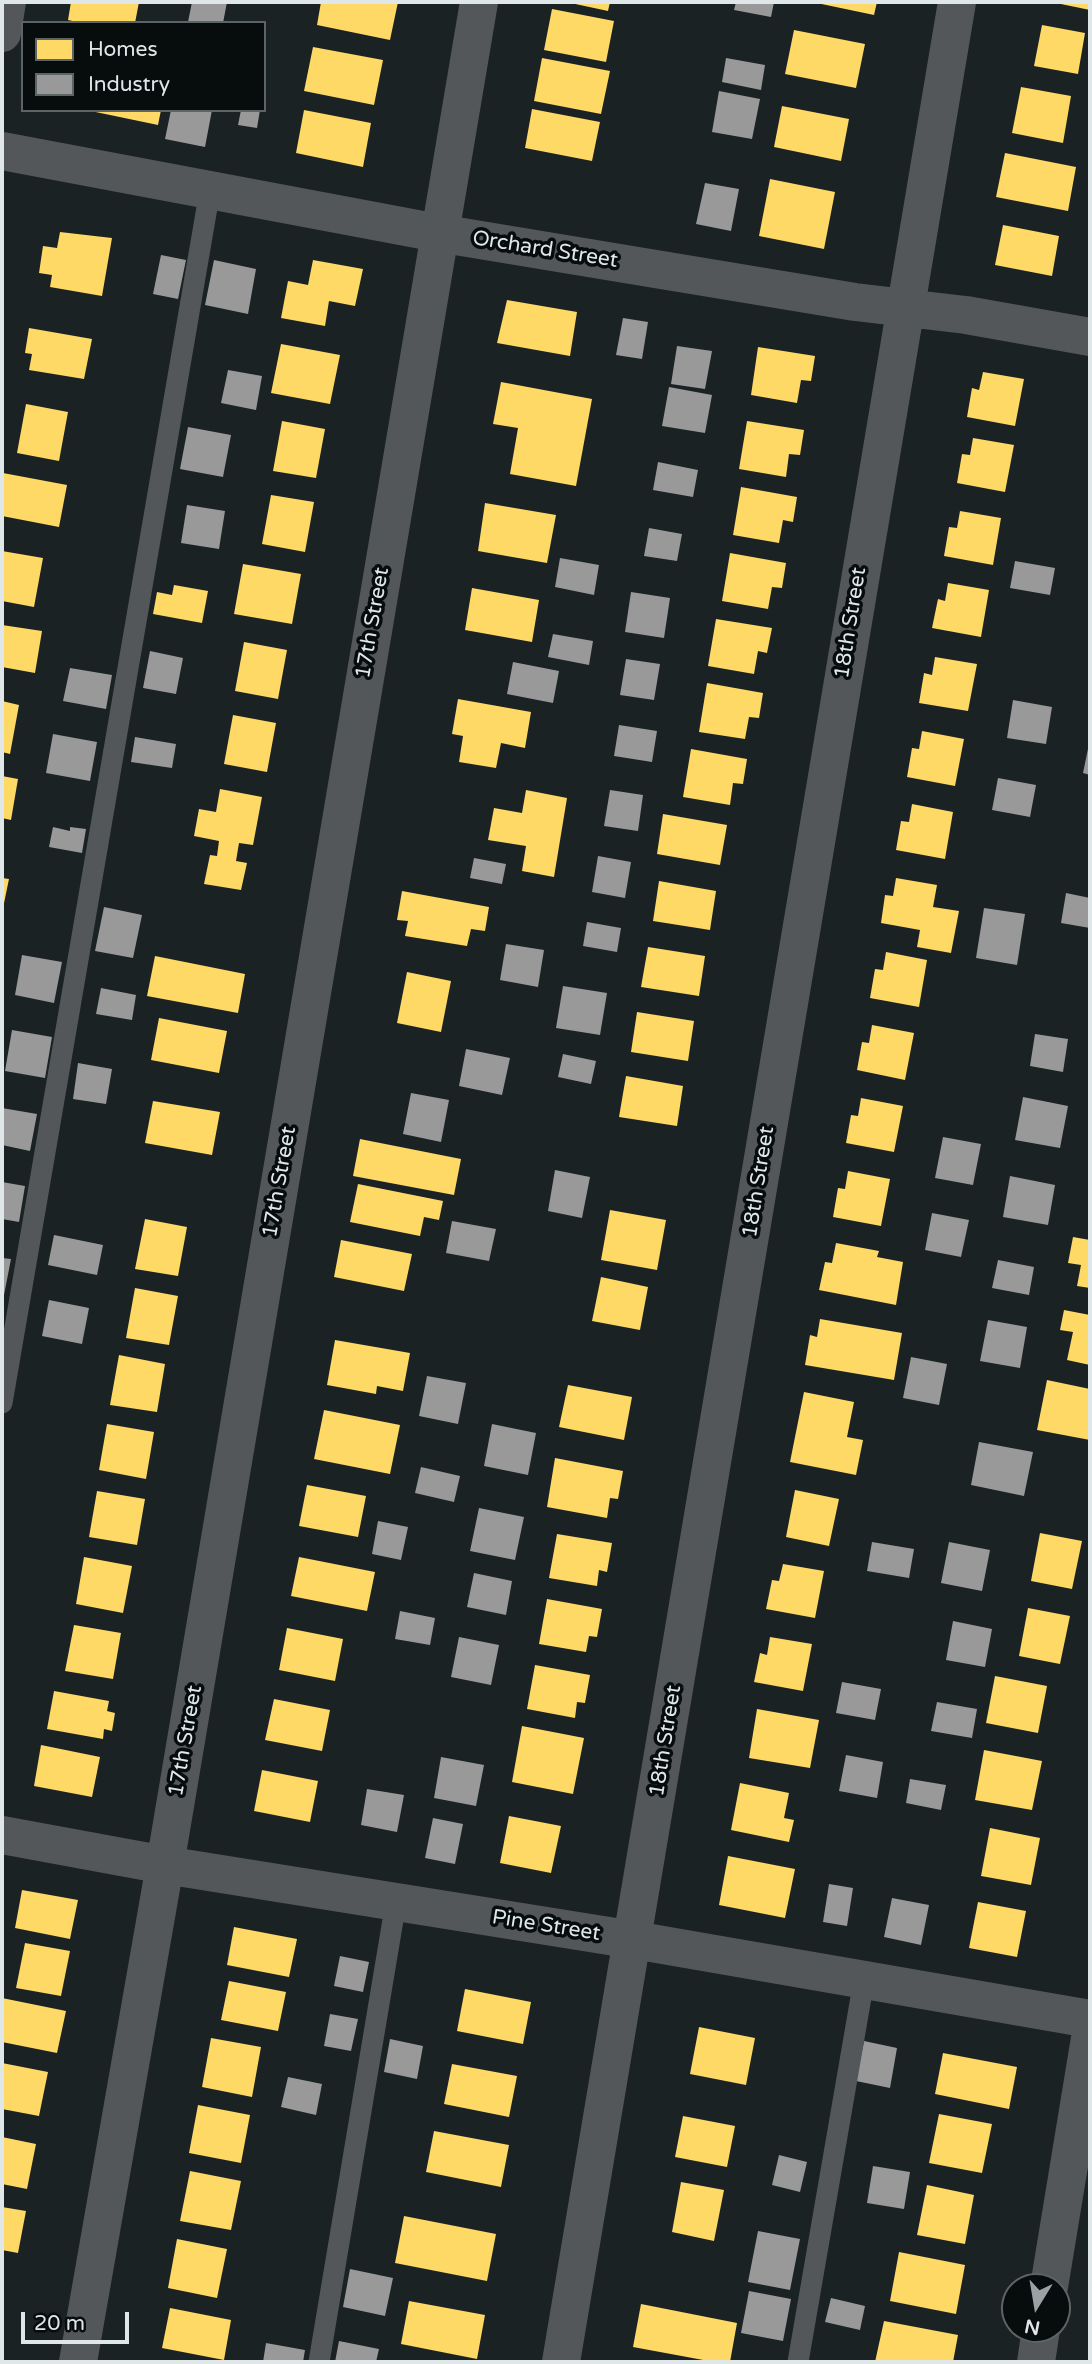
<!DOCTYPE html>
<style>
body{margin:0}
#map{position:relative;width:1092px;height:2364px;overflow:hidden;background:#1a2224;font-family:"Varela Round",sans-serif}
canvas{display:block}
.frame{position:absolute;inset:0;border:4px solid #dfe7e9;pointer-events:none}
.legend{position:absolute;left:21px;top:21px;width:245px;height:91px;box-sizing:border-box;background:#070c0d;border:2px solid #5d6465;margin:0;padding:9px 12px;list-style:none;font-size:21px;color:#dfe7e9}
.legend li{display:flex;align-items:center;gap:14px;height:35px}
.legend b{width:35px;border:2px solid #5d6465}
.north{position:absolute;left:1001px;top:2273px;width:70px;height:70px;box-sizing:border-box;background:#070c0d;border:2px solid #5d6465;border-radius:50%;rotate:191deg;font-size:19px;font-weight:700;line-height:28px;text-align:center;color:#dfe7e9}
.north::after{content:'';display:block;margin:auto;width:24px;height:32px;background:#9aa2a4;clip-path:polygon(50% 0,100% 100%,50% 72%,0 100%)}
.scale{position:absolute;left:21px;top:2312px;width:108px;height:32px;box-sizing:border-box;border:4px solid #dfe7e9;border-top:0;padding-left:9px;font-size:21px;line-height:24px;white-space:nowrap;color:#dfe7e9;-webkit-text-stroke:5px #070c0d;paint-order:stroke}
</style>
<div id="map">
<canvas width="1092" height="2364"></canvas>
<div class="frame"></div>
<ul class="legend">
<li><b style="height:19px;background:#ffd966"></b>Homes</li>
<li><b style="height:19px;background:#999"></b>Industry</li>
</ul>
<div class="north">N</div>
<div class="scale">20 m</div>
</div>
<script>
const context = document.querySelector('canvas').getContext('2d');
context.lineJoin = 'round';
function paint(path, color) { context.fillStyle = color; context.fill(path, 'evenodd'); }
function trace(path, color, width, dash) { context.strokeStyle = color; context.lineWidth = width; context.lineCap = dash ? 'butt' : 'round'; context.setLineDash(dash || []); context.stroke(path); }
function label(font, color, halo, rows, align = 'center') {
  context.font = font + ' "Varela Round",sans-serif'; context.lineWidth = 7; context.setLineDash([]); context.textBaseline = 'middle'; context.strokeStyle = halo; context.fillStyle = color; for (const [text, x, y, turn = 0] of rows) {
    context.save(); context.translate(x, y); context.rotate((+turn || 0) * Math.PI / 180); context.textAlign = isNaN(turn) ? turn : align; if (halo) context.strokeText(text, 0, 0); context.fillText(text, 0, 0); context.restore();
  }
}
paint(new Path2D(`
 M71,2H139L135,23H82L68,20Z
 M321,2H398L390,40L317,25Z
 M566,2H610L608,11Z
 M812,2H877L874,15Z
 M1056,2H1090V10L1056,3Z
 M552,9L614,21L606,62L544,50Z
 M1042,25L1085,33L1078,74L1034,66Z
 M794,30L865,44L856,88L785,74Z
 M313,47L383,60L374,105L304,91Z
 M542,58L610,71L601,114L534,101Z
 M1021,87L1071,96L1063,143L1012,133Z
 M782,106L849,119L841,161L774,147Z
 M532,109L600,122L592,161L525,148Z
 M86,110H161L158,125Z
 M304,110L371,123L363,167L296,153Z
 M1005,153L1076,167L1068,211L996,197Z
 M770,179L835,192L824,249L759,236Z
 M1003,225L1059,236L1052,276L995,265Z
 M60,232L112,238L102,296L50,287L52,275L39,273L43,246L57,248Z
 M313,260L363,269L355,306L329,301L325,326L281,318L288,281L308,285Z
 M507,300L577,312L570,356L497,343Z
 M29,328L92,339L84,379L29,370L32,354L25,353Z
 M281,344L340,355L330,404L271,393Z
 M758,347L815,356L811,381L801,380L797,403L751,395Z
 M983,372L1024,379L1015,426L967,417L972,388L979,390Z
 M501,382L592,399L576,486L510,474L518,428L493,424Z
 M26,404L68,412L59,461L17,453Z
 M282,421L325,429L316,478L273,471Z
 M747,421L804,430L800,455L789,454L786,477L739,469Z
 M973,438L1014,445L1005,492L957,483L962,454L970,455Z
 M3,473L67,485L59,527L2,516Z
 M741,487L797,497L793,522L783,520L779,543L733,535Z
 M271,495L314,502L305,552L262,544Z
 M485,503L556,515L547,563L478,551Z
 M960,511L1001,518L993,565L944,556L949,527L957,528Z
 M2,551L43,558L34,607L2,601Z
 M730,553L786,563L782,588L772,587L768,609L722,601Z
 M243,564L301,574L292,624L234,614Z
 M948,583L989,590L981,637L932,628L938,599L945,601Z
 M174,585L208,591L202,623L153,614L157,592L172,595Z
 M472,588L539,600L532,642L465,630Z
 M716,619L772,628L767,653L758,651L754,674L708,666Z
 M2,625L42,631L35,673L2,667Z
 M244,642L287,650L278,699L235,691Z
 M935,657L977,664L968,711L919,703L924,673L932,675Z
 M707,683L763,693L759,718L749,717L745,739L699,732Z
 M458,699L531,712L525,748L501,743L496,768L459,762L463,736L452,734Z
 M2,701L19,705L10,754L2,752Z
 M233,715L276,723L267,772L224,764Z
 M922,731L964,739L955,786L907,777L912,748L919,749Z
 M691,749L747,759L743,784L733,783L730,805L683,797Z
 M2,776L18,779L11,820L2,818Z
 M220,789L262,797L253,845L239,843L236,861L247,863L241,890L204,884L210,855L217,856L219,841L194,836L199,809L216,812Z
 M526,790L567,798L554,877L522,871L526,846L488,840L494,808L522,813Z
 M912,804L953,812L945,859L896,850L901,821L909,822Z
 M663,814L727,825L720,865L657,854Z
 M2,878L9,879L3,908H2Z
 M896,878L937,885L933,907L959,911L951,953L917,947L920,930L881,923L885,895L893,896Z
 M659,881L716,891L710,930L653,921Z
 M402,891L489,907L485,931L471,929L467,946L405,936L408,921L397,920Z
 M648,947L705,956L699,996L641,987Z
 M886,952L927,960L919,1007L870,998L875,969L883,970Z
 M155,956L245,974L238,1013L147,996Z
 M407,972L451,981L441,1032L397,1023Z
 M637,1012L694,1021L688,1061L631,1052Z
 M159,1018L227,1031L219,1073L151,1060Z
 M872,1025L914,1033L905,1080L857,1070L862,1042L869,1043Z
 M626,1076L683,1086L677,1126L619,1117Z
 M861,1098L903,1106L894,1152L846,1143L851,1115L858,1116Z
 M153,1101L220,1112L212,1155L145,1143Z
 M360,1139L461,1159L454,1195L353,1176Z
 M848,1171L890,1179L881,1226L833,1217L838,1188L845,1189Z
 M358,1184L443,1201L439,1220L424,1217L420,1236L350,1222Z
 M610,1210L666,1220L657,1270L601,1260Z
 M145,1219L187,1227L178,1276L135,1269Z
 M1073,1237L1090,1240V1288L1077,1286L1081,1265L1068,1263Z
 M341,1240L412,1254L404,1291L334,1277Z
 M836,1243L879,1251L877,1257L903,1262L896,1305L819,1290L825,1262L832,1263Z
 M601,1277L648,1287L640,1330L592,1321Z
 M135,1288L178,1296L169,1345L126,1338Z
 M1064,1310L1090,1315V1365L1067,1360L1073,1332L1060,1330Z
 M820,1319L902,1333L894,1380L805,1365L810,1335L817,1337Z
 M335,1340L410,1353L403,1391L377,1386L376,1394L327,1385Z
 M119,1355L165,1364L157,1412L110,1405Z
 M1047,1380L1090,1389V1440L1037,1430Z
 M568,1385L632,1397L624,1440L559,1427Z
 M804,1392L854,1402L847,1437L863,1440L856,1475L790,1462Z
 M324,1410L400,1425L390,1474L314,1459Z
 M107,1424L154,1432L146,1479L99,1470Z
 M555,1458L623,1471L618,1499L610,1498L607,1518L547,1507Z
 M307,1485L366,1496L358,1537L299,1526Z
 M795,1490L839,1499L829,1546L786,1537Z
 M97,1491L145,1499L137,1545L89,1537Z
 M1040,1533L1082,1541L1072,1589L1031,1581Z
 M557,1534L612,1543L607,1572L599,1570L597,1586L549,1578Z
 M84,1557L132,1566L123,1613L76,1604Z
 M299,1557L375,1572L367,1611L291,1596Z
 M783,1564L824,1571L815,1618L766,1609L772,1580L779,1581Z
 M547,1599L602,1609L597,1637L589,1636L586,1652L539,1644Z
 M1028,1608L1070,1616L1060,1664L1019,1656Z
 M74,1625L121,1633L113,1679L65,1671Z
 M287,1628L343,1639L335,1681L279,1670Z
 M770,1637L812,1644L803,1691L754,1682L760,1653L767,1655Z
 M535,1665L590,1675L585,1703L577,1702L575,1718L527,1709Z
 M995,1676L1047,1686L1038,1733L986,1723Z
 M54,1691L109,1701L107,1711L115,1713L112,1731L104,1729L103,1739L47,1729Z
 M274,1699L330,1710L322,1751L265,1740Z
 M757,1709L819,1720L810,1768L749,1758Z
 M522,1726L584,1738L573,1794L512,1782Z
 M41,1745L100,1757L92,1797L34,1786Z
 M984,1750L1042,1761L1032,1810L975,1800Z
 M262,1770L318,1781L310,1822L254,1811Z
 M740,1783L789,1793L784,1818L794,1820L789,1842L731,1830Z
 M509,1816L561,1826L551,1873L500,1863Z
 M990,1828L1040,1838L1031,1885L981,1876Z
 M728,1856L795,1869L785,1918L719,1905Z
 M22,1890L78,1900L70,1939L15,1928Z
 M978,1902L1026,1911L1017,1957L969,1948Z
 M234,1927L297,1939L289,1977L227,1965Z
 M25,1943L70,1951L61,1996L16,1988Z
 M229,1981L286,1992L278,2031L221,2020Z
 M465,1989L531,2002L523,2044L457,2031Z
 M2,1998L66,2011L57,2053L2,2042Z
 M699,2027L755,2038L746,2085L690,2074Z
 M211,2038L261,2047L252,2097L202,2087Z
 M943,2053L1017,2067L1009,2109L935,2094Z
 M2,2063L48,2072L39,2116L2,2109Z
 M452,2064L517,2076L509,2117L444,2104Z
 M198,2105L250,2115L241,2163L189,2153Z
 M939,2114L992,2124L982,2173L929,2163Z
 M683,2116L735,2126L727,2167L675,2157Z
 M434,2131L509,2145L501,2187L426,2172Z
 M2,2137L36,2144L27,2189L2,2184Z
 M190,2171L241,2181L231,2230L180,2221Z
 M681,2182L724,2190L714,2241L672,2232Z
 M927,2185L974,2195L965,2244L917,2235Z
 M2,2207L26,2211L18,2253L2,2250Z
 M404,2216L496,2234L487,2281L395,2263Z
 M177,2239L227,2249L217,2298L168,2288Z
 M899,2252L965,2265L956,2314L890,2301Z
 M409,2301L485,2315L477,2359L401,2344Z
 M641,2304L737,2323L730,2362H714L633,2347Z
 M170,2308L231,2320L224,2360L162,2348Z
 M884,2321L958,2335L953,2362H875Z`), '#ffd966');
paint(new Path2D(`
 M192,2H227L223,23L188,22Z
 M736,2H774L771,17L734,10Z
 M726,58L765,65L761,90L722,82Z
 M719,91L760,99L752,139L712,132Z
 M171,110H212L205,147L165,139Z
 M241,110H260L257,128L238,125Z
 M705,183L739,189L731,231L696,224Z
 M161,255L186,260L178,299L153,294Z
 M214,260L256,269L248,314L205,305Z
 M623,318L648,322L642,359L616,355Z
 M677,346L712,351L705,389L671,384Z
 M228,370L262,376L256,410L221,403Z
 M669,387L712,395L705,433L662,426Z
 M188,427L231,435L223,477L180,469Z
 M658,462L698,470L693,497L653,490Z
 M187,505L225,511L219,549L181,543Z
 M649,528L682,534L677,561L644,556Z
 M560,558L599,565L594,595L555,587Z
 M1015,561L1055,568L1050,595L1010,588Z
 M631,592L670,598L664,638L625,632Z
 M553,634L593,641L589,665L548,657Z
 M150,651L183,658L176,694L143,688Z
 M626,659L660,664L654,700L620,695Z
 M513,662L559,671L553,703L507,694Z
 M70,668L112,675L106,709L63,701Z
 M1013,700L1052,707L1046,744L1007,738Z
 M619,725L657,731L652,762L614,756Z
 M53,734L97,742L90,781L46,773Z
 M135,737L176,744L172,768L131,762Z
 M1089,744H1090V775L1083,773Z
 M998,778L1036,785L1030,817L992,810Z
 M610,790L643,795L638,831L604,826Z
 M53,827L70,831V827L86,829L82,853L49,847Z
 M598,856L631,862L625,898L592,892Z
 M474,858L506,864L502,884L470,878Z
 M1066,893L1090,898V928L1061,923Z
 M104,907L142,915L133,958L95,951Z
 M984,908L1025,914L1017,965L976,958Z
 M587,922L621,928L617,952L583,946Z
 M506,944L544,950L538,987L500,980Z
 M22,955L62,962L54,1003L15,995Z
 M563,986L607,993L600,1035L556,1028Z
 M101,988L136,995L132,1020L96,1014Z
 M12,1030L52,1037L45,1078L5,1071Z
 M1035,1034L1068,1039L1063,1072L1030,1066Z
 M466,1049L510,1058L502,1095L459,1086Z
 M563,1054L596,1061L591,1084L558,1077Z
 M78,1063L112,1069L106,1104L73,1099Z
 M411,1093L449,1100L441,1142L403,1134Z
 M1023,1097L1068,1106L1060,1148L1015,1140Z
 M2,1108L37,1114L30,1151L2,1145Z
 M943,1137L981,1144L973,1185L935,1178Z
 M555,1170L590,1177L582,1218L548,1211Z
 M1010,1176L1055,1185L1048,1225L1003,1217Z
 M2,1182L25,1186L19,1222L2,1219Z
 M932,1213L969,1220L961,1257L925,1250Z
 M452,1221L496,1229L489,1261L446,1253Z
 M54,1235L103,1245L97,1275L48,1265Z
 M2,1258L11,1259L4,1295H2Z
 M998,1260L1034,1267L1029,1295L992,1288Z
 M49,1300L89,1308L82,1344L42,1336Z
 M988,1320L1027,1327L1020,1368L980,1361Z
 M911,1357L947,1364L939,1405L903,1398Z
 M427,1376L466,1383L458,1424L419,1416Z
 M492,1424L536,1433L528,1475L484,1466Z
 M979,1442L1033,1452L1024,1496L971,1485Z
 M421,1467L460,1476L454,1502L415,1493Z
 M479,1508L524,1517L515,1560L470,1551Z
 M378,1521L408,1527L401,1560L372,1554Z
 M872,1542L914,1549L909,1578L867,1571Z
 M949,1542L990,1550L982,1591L941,1583Z
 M474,1573L512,1581L506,1615L467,1607Z
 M400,1611L435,1618L430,1645L395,1639Z
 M953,1621L992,1629L985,1667L946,1660Z
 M459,1637L499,1645L491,1685L451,1677Z
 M842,1682L881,1689L875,1720L836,1713Z
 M937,1702L977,1709L972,1738L931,1731Z
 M846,1755L883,1762L877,1798L839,1791Z
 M441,1757L484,1765L476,1806L434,1798Z
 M910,1779L946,1785L941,1810L906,1803Z
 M367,1789L404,1795L397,1832L361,1825Z
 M433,1818L463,1824L455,1864L425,1858Z
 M829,1884L853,1888L847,1926L823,1922Z
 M892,1898L929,1905L921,1945L884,1937Z
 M340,1956L369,1962L363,1992L334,1986Z
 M330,2014L358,2019L351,2051L324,2046Z
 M390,2039L423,2046L417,2079L384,2072Z
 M864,2041L897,2048L890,2088L856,2081Z
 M288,2077L322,2084L316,2115L281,2107Z
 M779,2155L807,2162L800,2192L772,2185Z
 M873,2166L910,2172L904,2209L867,2203Z
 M758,2231L800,2239L790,2290L748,2282Z
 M350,2269L393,2278L385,2316L343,2307Z
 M749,2291L791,2299L783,2341L741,2333Z
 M831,2298L865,2306L860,2330L825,2322Z
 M339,2341L379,2349L376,2362H335Z
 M266,2343L305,2350L303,2362H263Z`), '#999');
trace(new Path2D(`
 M2,1403L210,190
 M319,2362L396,1902
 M798,2362L864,1980`), '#535759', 21);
trace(new Path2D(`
 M2,33L7,2
 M2,151L438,233L855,302L966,315L1090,337
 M2,1835L165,1865L634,1940L1090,2019
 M1049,2287L1090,2038
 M78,2362L165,1865L479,2
 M561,2362C696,1576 822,788 957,2
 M1036,2362L1041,2329`), '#535759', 38);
label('21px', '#dfe7e9', '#070c0d', [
 ["Orchard Street",545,250,9],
 ["17th Street",373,623,-80],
 ["18th Street",851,623,-81],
 ["17th Street",280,1182,-80],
 ["18th Street",759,1182,-81],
 ["17th Street",186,1741,-80],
 ["18th Street",666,1741,-81],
 ["Pine Street",546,1926,9]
]);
</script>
